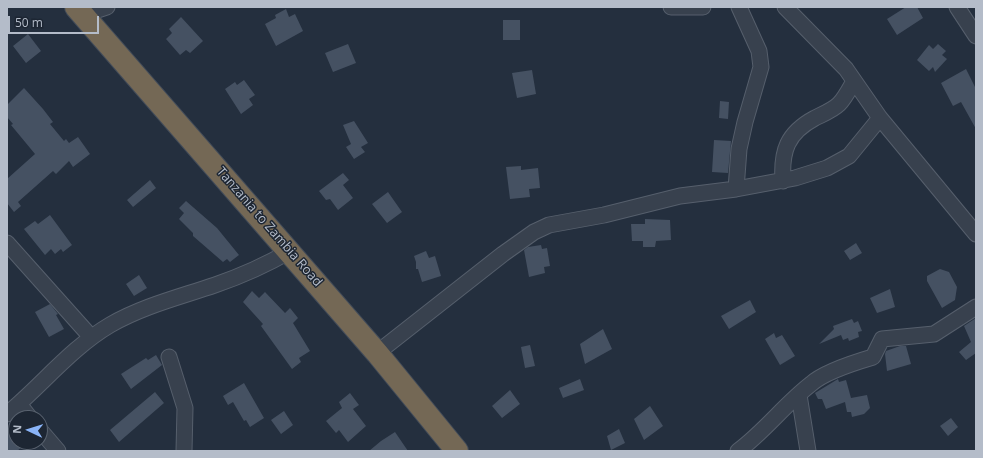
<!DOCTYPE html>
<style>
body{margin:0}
#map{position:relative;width:983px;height:458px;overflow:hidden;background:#242f3e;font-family:"Open Sans",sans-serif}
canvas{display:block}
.frame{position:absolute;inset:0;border:8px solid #b4bcc9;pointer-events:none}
.north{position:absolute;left:8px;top:410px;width:40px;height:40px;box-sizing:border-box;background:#1d2633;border:1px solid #59626f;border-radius:50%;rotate:274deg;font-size:11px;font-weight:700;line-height:16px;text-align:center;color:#b4bcc9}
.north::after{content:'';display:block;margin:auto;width:14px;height:18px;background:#8ab4f8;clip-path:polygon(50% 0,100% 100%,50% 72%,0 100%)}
.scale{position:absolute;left:8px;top:16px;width:91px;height:18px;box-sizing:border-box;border:2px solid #b4bcc9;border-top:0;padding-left:5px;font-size:12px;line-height:14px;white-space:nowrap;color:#b4bcc9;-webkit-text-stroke:3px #1d2633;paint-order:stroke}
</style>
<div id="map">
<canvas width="983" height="458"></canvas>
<div class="frame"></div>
<div class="north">N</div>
<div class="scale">50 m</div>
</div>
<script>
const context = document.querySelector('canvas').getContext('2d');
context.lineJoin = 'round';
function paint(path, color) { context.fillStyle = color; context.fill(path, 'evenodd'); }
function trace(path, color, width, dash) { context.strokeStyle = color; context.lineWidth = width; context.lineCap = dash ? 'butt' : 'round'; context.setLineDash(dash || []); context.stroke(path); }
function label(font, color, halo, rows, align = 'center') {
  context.font = font + ' "Open Sans",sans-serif'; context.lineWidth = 3; context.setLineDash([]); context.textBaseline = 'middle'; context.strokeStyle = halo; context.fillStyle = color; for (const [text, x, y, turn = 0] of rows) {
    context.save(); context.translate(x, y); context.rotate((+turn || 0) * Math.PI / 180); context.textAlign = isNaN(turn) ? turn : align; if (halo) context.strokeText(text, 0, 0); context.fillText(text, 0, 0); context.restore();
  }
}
paint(new Path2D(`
 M906,7H917L923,18L897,35L887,19Z
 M286,9L289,17L295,14L303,31L276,46L265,24L276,18L275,15Z
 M181,17L203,41L190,53L186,50L180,55L166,39L172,33L169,29Z
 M503,20H520V40H503Z
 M28,34L41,51L26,63L13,46Z
 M348,44L356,63L333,72L325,53Z
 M938,44L946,51L942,55L947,59L935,72L933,67L929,71L917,60L929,45L933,49Z
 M966,69L976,89V129L961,102L953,106L941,83Z
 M532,70L536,94L517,98L512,73Z
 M244,80L255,95L249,99L253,105L241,114L225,89L235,82L237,85Z
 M24,88L43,109L53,122L50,124L64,141L66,139L69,143L78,137L90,154L73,167L69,161L56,174L53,171L18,202L21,206L14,212L7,203V179L35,154L11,125L13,124L7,117V105Z
 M720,101L729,102L728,119L719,118Z
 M354,121L368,143L361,147L365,152L354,159L346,147L351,144L343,125Z
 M714,140L731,141L728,173L712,172Z
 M521,166V170L538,168L540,188L529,189L530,197L510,199L506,167Z
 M343,173L349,180L343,185L353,198L338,210L330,199L326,200L319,191Z
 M150,180L156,188L133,207L127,200Z
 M388,192L402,212L387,223L372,204Z
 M186,201L217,228L239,255L230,262L227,259L223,262L193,236V233L179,219L184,213L179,208Z
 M50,215L72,245L63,252L61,249L55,254L51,249L45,255L24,229L35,221L38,224Z
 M645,219L670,220L671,240L656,241L655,247H643V241H632L631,224H645Z
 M856,243L862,253L850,260L844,251Z
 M541,245L542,249L547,248L550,266L544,267L545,273L529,277L524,250L528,247Z
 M426,251L429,258L435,256L441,276L422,282L418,269H416V262L414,256Z
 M940,269L949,272L957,287L955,300L942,308L927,281V276Z
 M139,275L147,288L134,296L126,284Z
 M890,289L895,307L877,313L870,298Z
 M252,291L259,298L265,292L285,313L290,308L298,318L293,323L310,351L299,358L301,362L292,369L261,326L263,324L243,302Z
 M750,300L756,312L729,329L721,316Z
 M50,304L58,314L56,315L64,329L49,337L35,312Z
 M976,318V353L966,360L959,352L971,342L964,326Z
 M852,319L854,323L858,321L862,331L858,332L859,337L849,341L848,338L843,340L841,335L819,344L834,329L833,326Z
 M603,329L612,349L585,364L580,344Z
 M774,333L776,338L782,335L795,356L780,365L765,339Z
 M530,345L535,366L525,368L521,347Z
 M900,346H906L911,364L887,371L885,354L886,351Z
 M156,355L162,365L131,389L121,374L146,358L148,360Z
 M580,379L584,390L563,398L559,388Z
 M838,379L839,382L846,380L851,398L867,395L870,408L864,414L852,417L851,412H847L845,402L826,409L822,399H818L815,393Z
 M244,383L264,418L250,427L246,420L244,421L233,402L228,405L223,396Z
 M510,390L520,404L502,418L492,406Z
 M155,392L164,403L119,442L110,430Z
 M350,393L359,405L353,409L366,426L348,442L339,430L336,433L326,421L342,408L339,402Z
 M650,406L663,426L644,440L634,419Z
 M284,411L293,425L281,434L271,420Z
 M951,418L958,427L948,436L940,426Z
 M7,427L16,439V442L22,447L17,451H7Z
 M619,429L625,443L611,450L607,436Z
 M395,432L408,451H369L381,441Z`), '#455162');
const minor = new Path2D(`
 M671,7H703
 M785,7L846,69L880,118L976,234
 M957,7L976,36
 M83,15L107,7
 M783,181C781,151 787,133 815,118C823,114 833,110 839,104C845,98 850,88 854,81
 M736,189L739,149L745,122L761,67L759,51L739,7
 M7,243L91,337
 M377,353L503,254L534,232L549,225L604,215L680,196L736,189L795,178L827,168L849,156L880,118
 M169,357L185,408L184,451
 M799,395L808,451
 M19,404L30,418
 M7,414C42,385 71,348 110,325C143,306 180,297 215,285C241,276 266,265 290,251
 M40,430L58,451
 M738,451C765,431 785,404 811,384C824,372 856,362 873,357L882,339L934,334L976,307`);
const highway = new Path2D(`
 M76,7L377,353L457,451`);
trace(minor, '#565f6c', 17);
trace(highway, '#434c59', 24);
trace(minor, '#38414e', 15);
trace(highway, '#746855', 22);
label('13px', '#b4bcc9', '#1d2633', [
 ["Tanzania to Zambia Road",269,227,49]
]);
</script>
